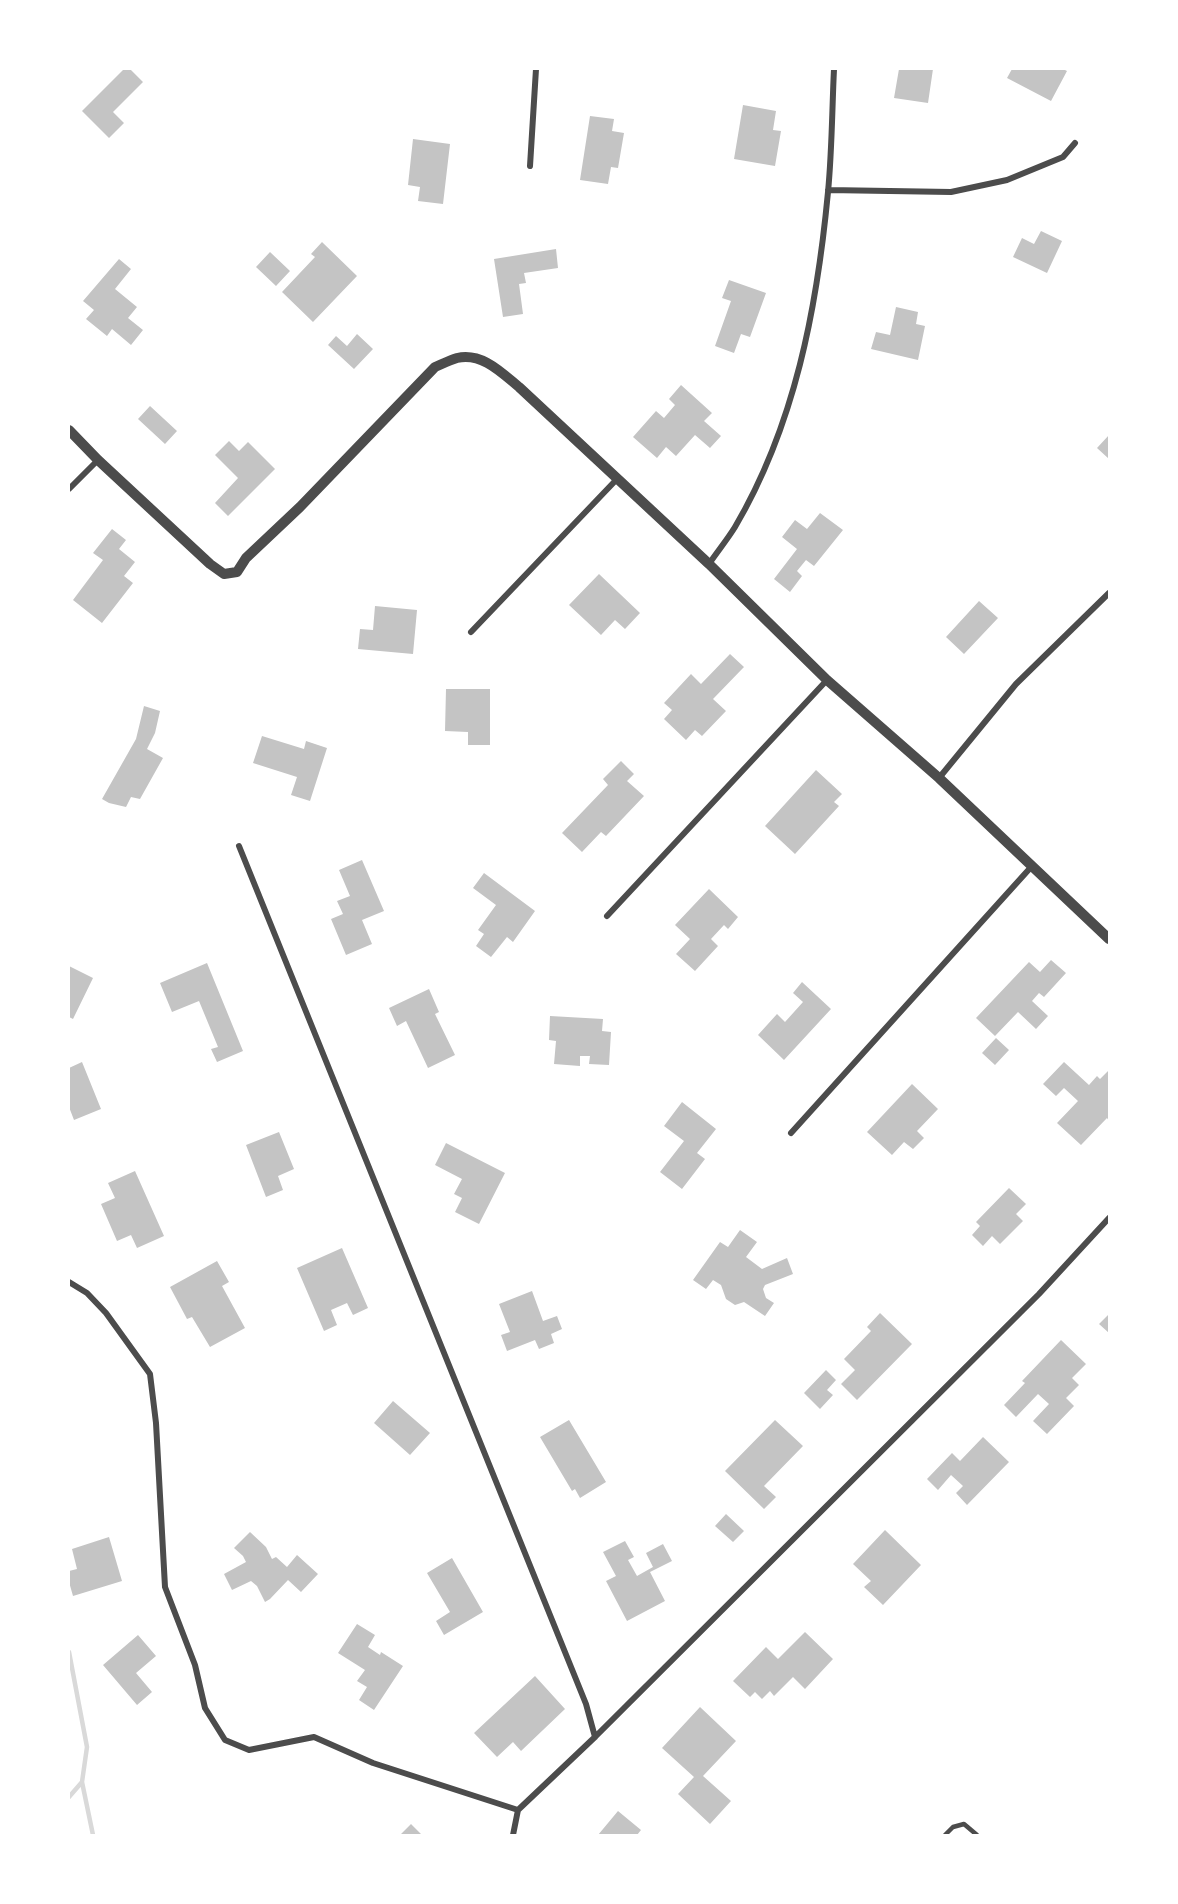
<!DOCTYPE html>
<style>
body{margin:0}
#map{position:relative;width:1178px;height:1904px;overflow:hidden;background:#fff;font-family:Ubuntu,sans-serif}
canvas{display:block}
.frame{position:absolute;inset:0;border:70px solid #fff;pointer-events:none}
</style>
<div id="map">
<canvas width="1178" height="1904"></canvas>
<div class="frame"></div>
</div>
<script>
const context = document.querySelector('canvas').getContext('2d');
context.lineJoin = 'round';
function trace(path, color, width, dash) { context.strokeStyle = color; context.lineWidth = width; context.lineCap = dash ? 'butt' : 'round'; context.setLineDash(dash || []); context.stroke(path); }
function paint(path, color) { context.fillStyle = color; context.fill(path, 'evenodd'); }
trace(new Path2D(`
 M69,1652L87,1747L82,1782L69,1797
 M82,1782L93,1835`), '#d9d9d9', 4.5);
paint(new Path2D(`
 M124,69H130L143,82L113,112L124,123L109,138L82,111Z
 M899,69H933L928,103L894,98Z
 M1012,69H1063L1067,71L1051,101L1007,78Z
 M743,105L776,111L773,130L781,131L775,166L734,159Z
 M590,116L614,119L612,131L624,133L618,168L611,167L608,184L580,180Z
 M413,139L450,144L443,204L418,201L420,187L408,185Z
 M1041,231L1062,241L1047,273L1013,257L1022,238L1034,244Z
 M322,242L357,276L313,322L282,292L315,257L311,254Z
 M556,249L558,268L524,273L526,283L519,284L523,314L503,317L494,259Z
 M270,252L290,271L276,286L256,267Z
 M119,259L131,269L115,289L137,307L128,318L143,330L131,345L112,329L107,336L86,319L94,310L83,301Z
 M729,280L766,293L750,337L741,334L734,353L715,346L731,301L722,298Z
 M896,307L918,312L916,324L925,326L918,360L871,349L876,332L890,335Z
 M357,334L373,349L354,369L328,345L336,336L347,346Z
 M681,385L712,413L704,421L721,436L710,448L695,435L676,456L666,447L657,458L633,437L656,411L664,418L675,405L669,399Z
 M150,406L177,431L165,444L138,419Z
 M1109,435V459L1097,448Z
 M229,441L239,451L248,442L275,469L228,516L215,503L238,478L215,455Z
 M820,513L843,530L814,566L806,560L797,571L802,576L790,592L774,579L797,549L782,537L795,520L807,529Z
 M112,529L126,540L119,549L135,562L124,576L133,583L102,623L73,600L103,560L93,553Z
 M599,574L640,613L625,629L615,620L601,635L569,605Z
 M979,601L998,618L964,654L946,637Z
 M375,606L417,610L413,654L358,649L360,629L373,630Z
 M730,654L744,667L713,699L726,711L702,736L695,730L686,740L664,719L672,710L664,703L691,674L701,684Z
 M446,689H490V745H468V732L445,731Z
 M144,706L160,711L155,733L147,749L163,758L140,799L131,797L126,807L109,803L102,799L136,739Z
 M262,736L304,749L306,741L327,748L310,801L291,795L297,777L253,763Z
 M621,761L634,774L627,781L644,796L606,836L601,832L582,852L562,833L608,785L603,779Z
 M816,770L842,794L834,802L839,806L795,854L765,826Z
 M362,860L384,911L362,920L372,944L346,955L331,919L343,914L337,901L350,896L339,870Z
 M484,873L535,911L513,942L507,937L491,957L476,946L484,934L478,930L496,905L473,888Z
 M709,889L738,917L728,929L724,925L711,939L718,946L695,971L676,954L690,939L675,925Z
 M1051,960L1066,973L1044,997L1039,993L1032,1001L1048,1016L1036,1029L1018,1012L995,1036L976,1018L1029,962L1040,972Z
 M207,963L243,1051L217,1062L211,1049L218,1047L199,1001L172,1012L160,983Z
 M69,966L93,978L73,1019L69,1017Z
 M802,982L831,1009L784,1060L758,1035L777,1014L785,1022L803,1002L793,993Z
 M429,989L439,1012L435,1014L455,1055L428,1068L406,1021L397,1026L389,1008Z
 M550,1016L603,1019L602,1031L611,1032L609,1065L589,1064L590,1056H580V1066L554,1064L556,1041L549,1040Z
 M996,1038L1009,1050L995,1065L982,1053Z
 M82,1062L101,1109L74,1120L69,1107V1068Z
 M1064,1062L1089,1085L1097,1076L1100,1079L1109,1070V1121L1107,1118L1081,1145L1057,1123L1078,1101L1064,1088L1056,1096L1043,1084Z
 M912,1084L938,1109L917,1131L924,1138L913,1149L904,1142L892,1155L867,1132Z
 M682,1102L716,1129L697,1153L705,1159L682,1189L660,1172L684,1141L664,1126Z
 M279,1132L294,1169L278,1176L283,1190L266,1197L246,1145Z
 M446,1143L505,1173L479,1224L455,1212L462,1198L454,1194L462,1179L435,1165Z
 M135,1171L164,1236L137,1248L131,1235L117,1241L101,1204L115,1198L108,1183Z
 M1009,1188L1026,1204L1016,1214L1023,1221L1000,1244L992,1236L983,1246L972,1235L980,1226L976,1222Z
 M740,1230L757,1242L746,1257L762,1269L787,1258L793,1274L765,1285L763,1289L766,1298L774,1303L765,1316L744,1302L735,1305L726,1299L721,1285L713,1280L706,1289L693,1280L720,1242L728,1247Z
 M342,1248L368,1308L353,1315L347,1303L331,1310L337,1325L324,1331L297,1268Z
 M217,1261L229,1282L222,1286L245,1328L210,1347L192,1317L187,1319L170,1287Z
 M532,1291L543,1321L557,1316L562,1329L551,1334L554,1343L539,1349L535,1340L507,1351L501,1335L510,1332L499,1304Z
 M880,1313L912,1344L857,1400L841,1384L855,1370L844,1359L871,1331L867,1327Z
 M1109,1314V1333L1099,1324Z
 M1061,1340L1086,1364L1072,1378L1079,1385L1066,1398L1074,1406L1047,1434L1033,1421L1049,1404L1038,1394L1016,1417L1004,1405L1025,1383L1022,1381Z
 M826,1370L836,1380L827,1390L833,1395L820,1409L804,1393Z
 M393,1401L430,1433L410,1455L374,1423Z
 M569,1420L606,1482L580,1498L575,1489L572,1491L540,1437Z
 M775,1420L803,1446L764,1486L776,1497L764,1509L725,1471Z
 M983,1437L1009,1462L967,1505L956,1493L963,1486L951,1475L938,1490L927,1479L952,1453L960,1461Z
 M726,1514L744,1531L733,1542L715,1526Z
 M885,1530L921,1565L883,1605L864,1587L871,1581L853,1564Z
 M250,1532L266,1547L272,1559L276,1557L287,1567L297,1555L318,1574L301,1592L288,1580L270,1599L265,1602L257,1586L251,1581L232,1590L224,1574L246,1562L243,1556L234,1548Z
 M109,1537L122,1581L73,1596L69,1582V1571L77,1569L72,1549Z
 M625,1541L634,1557L628,1560L637,1576L653,1567L646,1553L663,1544L672,1561L650,1572L665,1601L627,1621L606,1581L616,1576L603,1552Z
 M452,1558L483,1612L444,1635L436,1621L450,1612L427,1573Z
 M357,1624L375,1635L368,1647L380,1655L381,1652L403,1666L374,1710L359,1700L367,1687L357,1681L365,1670L338,1653Z
 M805,1632L833,1659L805,1689L793,1677L774,1696L770,1691L762,1699L755,1692L750,1697L733,1681L766,1647L778,1659Z
 M138,1635L156,1656L136,1673L152,1692L137,1705L103,1665Z
 M535,1676L565,1709L521,1751L513,1742L497,1757L474,1733Z
 M700,1707L736,1741L703,1776L731,1801L710,1824L678,1794L694,1777L662,1748Z
 M618,1811L641,1830L637,1835H598Z
 M411,1824L422,1835H400Z`), '#c4c4c4');
trace(new Path2D(`
 M945,1835L953,1827L964,1824L977,1835`), '#4c4c4c', 4.5);
trace(new Path2D(`
 M530,166L536,69
 M828,190L951,192L1007,180L1063,157L1075,143
 M69,489L98,460
 M709,564C717,552 727,540 735,527C795,425 817,308 828,192C832,151 832,110 834,69
 M471,632L617,479
 M939,778L1016,684L1109,593
 M239,846L586,1704L595,1737
 M607,916L827,680
 M791,1133L1032,866
 M69,1282L87,1293L106,1313L150,1374L156,1423L165,1587L195,1665L205,1708L225,1740L249,1750L314,1737L373,1763L518,1810L595,1737L1039,1294L1109,1218
 M513,1835L518,1810`), '#4c4c4c', 6);
trace(new Path2D(`
 M69,430L98,460L210,564L224,574L237,572L246,558L300,507L435,367C442,364 450,360 457,358C482,352 502,373 519,387L709,564L827,680L939,778L1109,939`), '#4c4c4c', 10);
</script>
